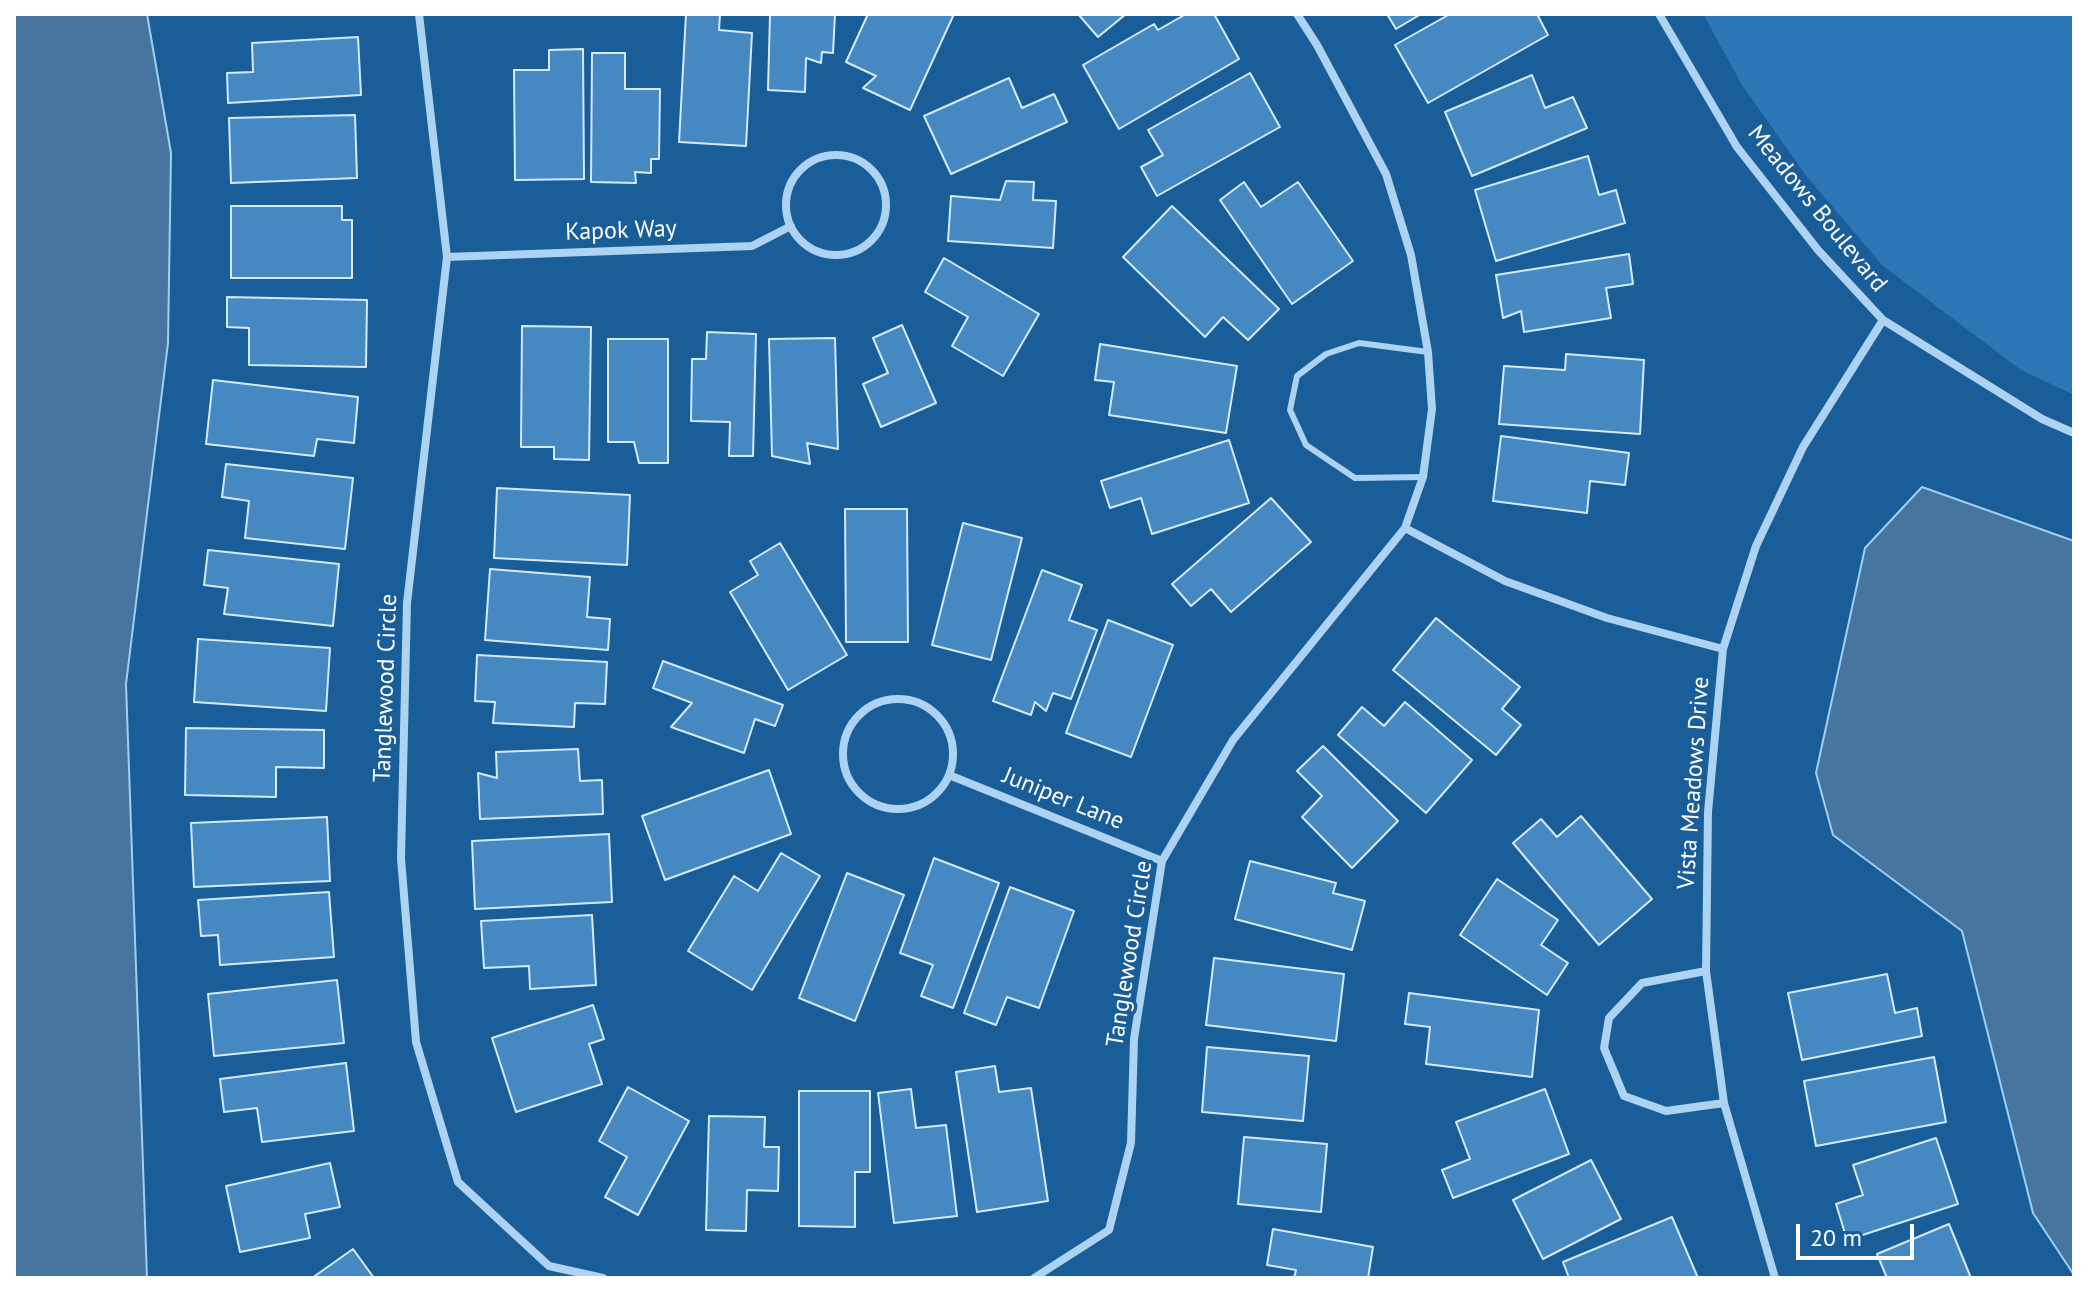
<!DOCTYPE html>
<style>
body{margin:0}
#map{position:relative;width:2088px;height:1292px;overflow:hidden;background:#195d99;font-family:"PT Sans",sans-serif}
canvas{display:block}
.frame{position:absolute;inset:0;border:16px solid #fff;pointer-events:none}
.scale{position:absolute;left:1796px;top:1224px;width:118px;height:36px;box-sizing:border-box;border:4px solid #fff;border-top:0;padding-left:10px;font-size:24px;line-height:28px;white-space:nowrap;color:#fff;-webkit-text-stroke:6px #195d99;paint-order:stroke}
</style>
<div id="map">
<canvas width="2088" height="1292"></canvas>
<div class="frame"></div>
<div class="scale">20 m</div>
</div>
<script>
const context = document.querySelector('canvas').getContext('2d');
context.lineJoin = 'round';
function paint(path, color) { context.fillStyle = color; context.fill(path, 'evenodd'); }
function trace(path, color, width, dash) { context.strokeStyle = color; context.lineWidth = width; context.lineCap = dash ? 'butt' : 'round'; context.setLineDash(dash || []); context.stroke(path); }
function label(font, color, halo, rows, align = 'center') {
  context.font = font + ' "PT Sans",sans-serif'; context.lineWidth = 7; context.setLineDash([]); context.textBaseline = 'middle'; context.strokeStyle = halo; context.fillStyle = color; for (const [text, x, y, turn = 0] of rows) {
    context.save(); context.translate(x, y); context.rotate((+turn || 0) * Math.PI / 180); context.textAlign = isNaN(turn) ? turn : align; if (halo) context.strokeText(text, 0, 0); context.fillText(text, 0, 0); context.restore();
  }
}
paint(new Path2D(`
 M1703,14H2074V395L2021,370L1883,266L1807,177L1742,85Z`), '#2d77b6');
const water = new Path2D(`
 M14,14H147L171,153L168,343L126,684L147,1278H14Z
 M1922,487L2074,541V1275L2033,1213L1962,931L1833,835L1816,773L1865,548Z`);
paint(water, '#4675a0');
trace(water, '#a1cff3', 2);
const building = new Path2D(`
 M686,14H720L719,30L752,33L746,146L679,142Z
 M770,14H835L833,53L822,52L821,63L806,58L805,92L768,90Z
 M868,14H954L910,110L863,88L876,76L846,62Z
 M1078,14H1126L1098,37Z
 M1186,14H1214L1239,59L1119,129L1083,65L1154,24L1158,30Z
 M1387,14H1421L1396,29Z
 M1450,14H1537L1548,35L1428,103L1395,45Z
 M358,37L361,95L228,103L227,73L253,72L252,43Z
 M583,49L584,179L515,180L514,70H549V50Z
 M592,53H625V89H660L659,159H651V173L635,172L636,183L591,182Z
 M1250,73L1280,127L1157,196L1141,167L1163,155L1148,130Z
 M1532,75L1545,108L1573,97L1587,128L1472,176L1445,112Z
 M1009,78L1022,108L1054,94L1067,122L951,174L924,116Z
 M355,115L357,178L231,183L229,118Z
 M1588,156L1599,195L1616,190L1625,223L1496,261L1475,190Z
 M1006,181L1034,182L1033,200L1056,201L1053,248L948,241L951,196L1000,200Z
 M1244,182L1261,207L1298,182L1353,261L1292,304L1220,200Z
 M231,206H342V220H352V278H231Z
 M1172,206L1279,309L1248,340L1223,317L1205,337L1123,257Z
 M1629,254L1633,284L1606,288L1611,318L1524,332L1521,311L1503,318L1496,275Z
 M944,258L1039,314L1003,376L952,346L968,317L925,292Z
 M227,297L367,300L366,367L249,365V328L227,327Z
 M902,325L936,403L881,427L863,384L888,373L873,338Z
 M522,326L591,327L589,460L554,459V447H521Z
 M707,332L756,334L753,456H729L730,422L691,421L692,359H706Z
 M835,338L838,449L807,443L810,464L772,456L769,339Z
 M608,339H668V463H639L634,442H608Z
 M1100,344L1237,366L1226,433L1109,415L1114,382L1095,380Z
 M1566,354L1644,360L1640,434L1499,424L1504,366L1565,370Z
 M213,380L358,397L354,443L317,439L314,456L206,444Z
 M1501,436L1629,453L1625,485L1590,481L1587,513L1493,501Z
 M1229,440L1249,503L1152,534L1141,498L1110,508L1101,481Z
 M226,464L353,478L345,549L245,538L249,501L222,497Z
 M497,488L630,495L627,565L494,558Z
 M1271,498L1311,542L1231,612L1211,589L1191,606L1172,584Z
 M845,509H907L908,642H846Z
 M963,523L1022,538L991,660L932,645Z
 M780,543L847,655L788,690L730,592L758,575L750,561Z
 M208,550L339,564L333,626L224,614L228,588L204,585Z
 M490,569L590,577L587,617L610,619L608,650L485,640Z
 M1042,570L1082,585L1069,620L1097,630L1071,699L1053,693L1046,711L1035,702L1031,715L993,701Z
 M1436,618L1520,687L1502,709L1521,725L1496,755L1393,670Z
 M1108,620L1173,645L1131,757L1066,733Z
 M198,639L330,648L326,711L194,702Z
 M477,655L607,662L605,704L575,703L574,727L493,723L495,702L475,701Z
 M663,661L783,705L775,726L755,719L744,753L671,727L692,703L653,688Z
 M1405,702L1472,760L1426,813L1338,735L1362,707L1384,726Z
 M186,728L324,730V768L276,767V797L185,795Z
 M1323,746L1398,821L1352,868L1302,817L1322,796L1297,771Z
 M578,749L580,781L602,780L603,814L480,819L478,773L497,778L496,752Z
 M769,770L791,834L665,880L642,816Z
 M1581,816L1652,899L1599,945L1513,843L1541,819L1557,837Z
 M327,817L330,881L194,887L191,823Z
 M609,834L612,902L475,909L472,841Z
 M781,853L820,876L752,990L688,951L734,876L758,891Z
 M934,858L999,883L953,1008L921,996L933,965L900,953Z
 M1250,861L1336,883L1333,893L1365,901L1352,950L1235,919Z
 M847,873L904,895L855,1021L799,998Z
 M1497,879L1558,920L1541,945L1568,963L1547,995L1460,935Z
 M1010,887L1074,911L1039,1008L1007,997L996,1025L964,1013Z
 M329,892L334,957L220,965L218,935L201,936L198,900Z
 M592,915L596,985L530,989L529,966L484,968L481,921Z
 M1214,958L1344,974L1336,1041L1206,1025Z
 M1887,974L1895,1013L1917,1008L1922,1036L1802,1060L1788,993Z
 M337,980L344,1043L214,1056L208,994Z
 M1409,993L1539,1010L1532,1077L1426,1064L1430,1027L1405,1024Z
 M593,1005L604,1039L589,1044L602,1084L516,1112L492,1038Z
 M1207,1047L1309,1056L1303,1121L1202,1112Z
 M1934,1057L1946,1122L1816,1146L1804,1081Z
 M346,1063L354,1131L262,1142L257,1108L224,1112L220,1079Z
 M995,1066L999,1092L1031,1088L1048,1201L977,1212L956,1072Z
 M628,1087L689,1121L638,1215L605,1197L627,1157L599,1141Z
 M911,1089L916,1128L946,1125L957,1216L894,1223L878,1093Z
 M1545,1089L1569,1154L1453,1198L1442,1170L1470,1159L1456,1122Z
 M799,1091H870V1172H855V1227L799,1226Z
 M709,1116L765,1117L764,1147H779L778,1191L747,1190L746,1231L706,1230Z
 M1244,1137L1327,1144L1321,1212L1238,1204Z
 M1936,1138L1958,1204L1847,1240L1836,1204L1863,1195L1853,1165Z
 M1591,1160L1621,1219L1543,1259L1513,1200Z
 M330,1163L340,1207L305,1214L310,1238L240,1252L226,1186Z
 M1672,1217L1698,1278H1569L1563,1262Z
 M1949,1224L1971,1278H1887L1877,1254Z
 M1273,1229L1373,1247L1368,1278H1294L1296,1270L1267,1265Z
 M353,1249L374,1278H312Z`);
paint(building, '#4688c1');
trace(building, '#d5eafc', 2);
trace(new Path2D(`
 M1423,477L1355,478L1306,445L1290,410L1297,376L1326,354L1359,343L1428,352`), '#aed2f1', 6);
trace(new Path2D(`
 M419,14L447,257L407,603L401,858L416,1042L458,1182L549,1266L603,1278
 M1659,14L1737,147L1818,250L1883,320L2042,419L2074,433
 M786 205a50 50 0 1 1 100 0a50 50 0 1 1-100 0Z
 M447,257L752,246L791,226
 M1405,528L1505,581L1607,618L1723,649
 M843 754a55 55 0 1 1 110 0a55 55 0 1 1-110 0Z
 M949,775L1162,861
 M1706,971L1642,983L1609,1018L1604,1048L1624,1096L1666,1111L1724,1103
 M1034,1278L1109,1230L1131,1143L1134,1039L1162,861L1233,740L1405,528L1423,477L1432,409L1428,352L1411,255L1386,174L1317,45L1297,14
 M1775,1278L1724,1103L1706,971L1708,812L1723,649L1756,546L1803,447L1883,320`), '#aed2f1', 8);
label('24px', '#fff', '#195d99', [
 ["Meadows Boulevard",1817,209,51],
 ["Kapok Way",621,231,-2],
 ["Tanglewood Circle",386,688,-88],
 ["Vista Meadows Drive",1694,783,-86],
 ["Juniper Lane",1063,799,22],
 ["Tanglewood Circle",1130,954,-81]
]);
</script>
